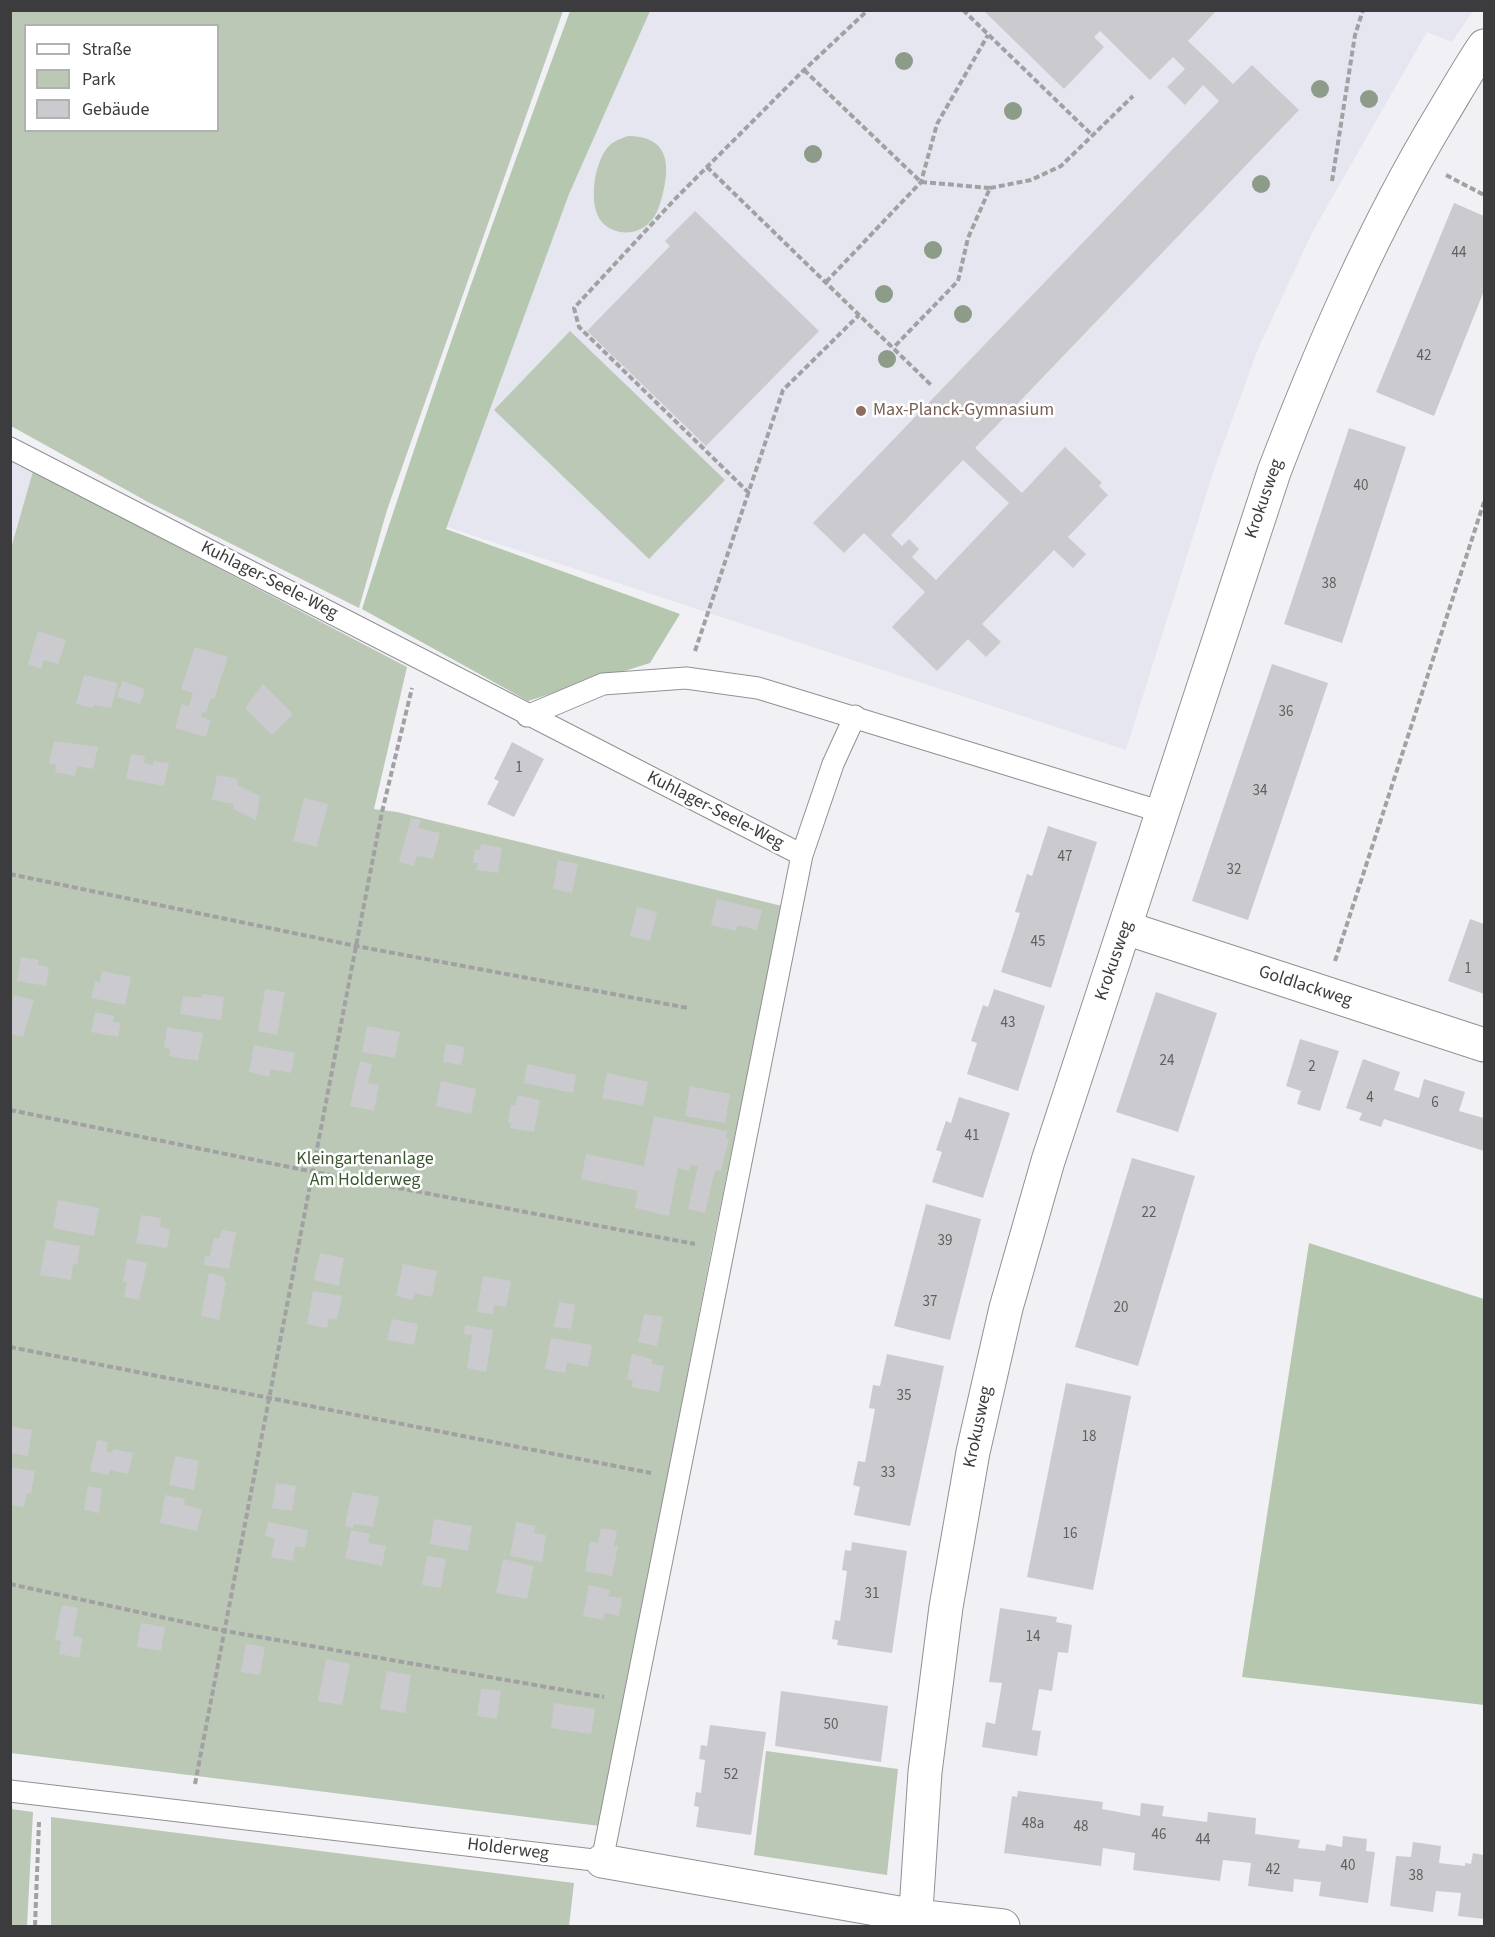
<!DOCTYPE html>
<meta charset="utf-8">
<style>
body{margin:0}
#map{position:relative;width:1495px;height:1937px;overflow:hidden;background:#f1f1f5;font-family:"Source Sans 3",sans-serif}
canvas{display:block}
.frame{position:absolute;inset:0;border:12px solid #3c3c3e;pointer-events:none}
.legend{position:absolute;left:24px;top:24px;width:195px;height:108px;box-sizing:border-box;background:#fff;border:2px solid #b1b1b2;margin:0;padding:8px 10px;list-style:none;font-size:18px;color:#3c3c3e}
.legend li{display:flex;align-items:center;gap:12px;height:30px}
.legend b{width:30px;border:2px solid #b1b1b2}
</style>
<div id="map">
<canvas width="1495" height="1937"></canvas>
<div class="frame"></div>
<ul class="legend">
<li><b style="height:8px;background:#fff"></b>Straße</li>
<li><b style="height:16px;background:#bac8b5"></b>Park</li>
<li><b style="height:16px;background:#cbcbcf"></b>Gebäude</li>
</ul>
</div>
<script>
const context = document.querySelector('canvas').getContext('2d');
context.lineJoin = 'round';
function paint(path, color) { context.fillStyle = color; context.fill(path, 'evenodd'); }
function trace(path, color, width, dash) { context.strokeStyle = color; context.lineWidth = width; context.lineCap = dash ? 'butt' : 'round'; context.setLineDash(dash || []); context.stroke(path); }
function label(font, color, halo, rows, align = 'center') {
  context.font = font + ' "Source Sans 3",sans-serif'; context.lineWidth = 5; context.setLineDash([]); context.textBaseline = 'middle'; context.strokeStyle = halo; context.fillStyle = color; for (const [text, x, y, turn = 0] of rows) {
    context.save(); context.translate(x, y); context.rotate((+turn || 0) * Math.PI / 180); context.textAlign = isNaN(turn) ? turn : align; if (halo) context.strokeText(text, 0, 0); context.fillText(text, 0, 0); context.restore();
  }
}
paint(new Path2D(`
 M646,11H1473L1452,42L1427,32L1313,231L1258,349L1213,473L1126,750L444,526L563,202Z
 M11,459L33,471L11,552Z`), '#e6e6f1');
paint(new Path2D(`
 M10,11H563L387,510L359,608L148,502L11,426ZM26,26H218V130H26Z
 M628,136C666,136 671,161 663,193C660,203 658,214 650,222C638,236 613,236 601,221C588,204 594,163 608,147C613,141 620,139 628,136Z
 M570,331L725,480L649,559L494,410Z
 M33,471L407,667L374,809L397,812L782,906L712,1247L600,1826L11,1753L10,552Z
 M766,1751L898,1769L887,1875L754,1855Z
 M11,1809L33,1812L27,1926H11Z
 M51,1817L574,1883L569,1926H51Z`), '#bac8b5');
paint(new Path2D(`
 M570,11H650L569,194L446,529L680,614L650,663L528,701L362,609C426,407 497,209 570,11Z
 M1309,1243L1484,1299V1705L1242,1677Z`), '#b5c8af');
paint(new Path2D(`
 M983,10H1217L1188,41L1233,84L1252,65L1299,110L975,448L1022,493L1065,447L1102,483L1099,486L1108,495L1068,537L1086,554L1073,568L1054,550L982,624L1001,642L986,657L968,639L937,671L892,627L925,592L864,533L844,553L813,523L1219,101L1203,85L1185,105L1167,87L1185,69L1173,57L1150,80L1100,31L1094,37L1104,47L1064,89ZM963,460L1009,503L936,580L912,557L919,549L909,539L902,546L891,535Z
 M1454,203L1484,216V291L1434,416L1376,392Z
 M695,211L819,331L706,446L587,331L670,246L665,241Z
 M1349,428L1406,447L1342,643L1284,624Z
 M38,631L66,640L58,664L44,660L41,669L28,664Z
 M195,647L228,657L214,699L211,698L206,713L202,712L201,717L211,720L206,737L175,728L182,704L189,706L193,693L181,689Z
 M1272,664L1328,683L1248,920L1192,901Z
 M84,675L118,683L111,708L94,705L93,708L76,704Z
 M122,681L145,689L140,704L117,697Z
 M263,684L293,714L272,735L245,708Z
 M54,741L98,747L93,769L77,766L75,776L55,772L56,765L49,763Z
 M512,742L544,759L514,817L487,804L499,781L494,779Z
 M131,754L145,756L144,763L153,765L154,761L169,763L164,786L126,779Z
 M217,775L238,779L237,785L260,796L256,820L233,809L234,804L212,800Z
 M304,798L328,804L317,847L293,841Z
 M411,818L421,820L418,828L440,833L433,859L417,856L414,866L399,862Z
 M1048,826L1097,842L1051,988L1001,972L1020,913L1015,912L1027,874L1032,876Z
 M481,844L502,848L498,873L476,870L478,863H473L475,850H480Z
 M558,860L578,864L572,893L553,889Z
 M717,899L762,910L757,930L737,925L736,931L711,925Z
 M637,907L657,912L650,941L630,936Z
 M1470,919L1484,924V994L1448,981Z
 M21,957L39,960L38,965L49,967L46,986L17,981Z
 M102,971L131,977L125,1005L91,998L95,981L100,982Z
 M265,989L285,992L277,1035L258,1031Z
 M994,989L1045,1006L1018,1091L967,1074L977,1043L971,1041L983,1005L988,1007Z
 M1156,992L1217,1013L1178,1132L1116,1112Z
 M202,994L224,997L221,1020L180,1014L183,996L202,998Z
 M13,995L34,1000L23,1037L10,1034Z
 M95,1012L114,1016L113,1022L121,1023L118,1037L91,1032Z
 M367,1026L400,1032L395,1058L362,1052Z
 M167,1027L203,1033L198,1061L169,1056L170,1049L164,1048Z
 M1300,1039L1339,1051L1320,1111L1297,1104L1301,1091L1286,1086Z
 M446,1044L465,1047L461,1065L443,1062Z
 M254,1045L295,1053L291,1073L270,1069L269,1077L249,1072Z
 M1363,1059L1400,1072L1394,1090L1419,1098L1424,1079L1465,1092L1459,1111L1484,1118V1151L1384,1119L1381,1127L1359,1120L1362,1113L1346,1108Z
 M360,1061L372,1064L368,1083L379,1085L374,1111L350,1106Z
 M527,1064L576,1075L573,1093L524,1083Z
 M607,1073L648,1082L643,1106L602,1098Z
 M441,1081L476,1089L471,1114L436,1106Z
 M690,1086L730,1094L725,1123L685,1116Z
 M518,1095L540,1100L534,1132L510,1128L511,1123L508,1122L511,1105H515Z
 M959,1097L1010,1113L983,1198L932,1182L942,1152L936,1150L946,1121L951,1123Z
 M654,1116L727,1131L726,1138L729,1139L721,1171L715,1170L705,1213L688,1209L698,1166L690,1165L689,1171L678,1168L669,1216L635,1208L638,1191L581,1179L586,1154L644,1166Z
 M1132,1158L1195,1176L1138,1366L1075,1347Z
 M58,1200L99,1208L94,1236L53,1228Z
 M926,1204L981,1219L950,1340L894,1326Z
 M141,1215L161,1218L160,1227L170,1229L167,1248L136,1243Z
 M222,1230L236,1232L229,1269L204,1265L205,1256L210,1257L214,1238L219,1239Z
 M46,1240L80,1246L77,1265L73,1264L71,1280L40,1275Z
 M320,1253L344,1258L339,1286L314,1280Z
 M127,1259L147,1263L139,1300L124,1297L127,1282H123Z
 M403,1264L437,1271L432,1297L415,1293L413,1300L396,1296Z
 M209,1273L225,1277L223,1281L226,1282L219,1320L201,1316Z
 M483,1276L511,1281L506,1307L494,1305L493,1314L477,1312Z
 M313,1291L342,1296L337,1320L329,1318L327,1328L307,1324Z
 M559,1302L575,1305L571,1329L554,1327Z
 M644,1314L663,1317L657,1346L638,1342Z
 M392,1319L418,1324L414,1345L387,1340Z
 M465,1325L493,1330L486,1372L467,1368L472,1335L464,1334Z
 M551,1338L592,1345L588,1367L567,1362L565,1373L545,1369Z
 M632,1354L652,1359V1364L664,1366L659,1392L631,1387L633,1380L627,1379Z
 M887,1354L944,1366L910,1526L854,1515L860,1487L853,1485L858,1461L865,1462L875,1409L869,1408L873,1385L880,1386Z
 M1066,1383L1131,1396L1093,1590L1027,1577Z
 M10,1426L32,1430L28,1456L10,1453Z
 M97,1440L108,1442L106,1451L112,1453L113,1449L133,1453L128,1474L110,1470L108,1475L90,1471Z
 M175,1456L199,1461L194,1490L169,1485Z
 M10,1467L35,1471L31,1494L27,1493L24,1507L10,1505Z
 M276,1483L296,1486L292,1511L272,1508Z
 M88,1486L102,1489L99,1513L84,1510Z
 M352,1492L379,1497L373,1527L354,1524L353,1528L345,1526Z
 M165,1495L185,1499L184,1505L202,1509L197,1531L160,1523Z
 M434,1519L472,1526L468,1551L430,1544Z
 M268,1522L308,1530L305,1548L295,1546L293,1561L271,1557L275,1538L265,1536Z
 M516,1522L536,1526L534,1533L546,1535L542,1562L510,1556Z
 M601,1528L617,1531L614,1546H618L612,1576L585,1571L590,1541L598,1543Z
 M351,1530L370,1534L368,1543L386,1546L382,1566L345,1558Z
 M852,1542L907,1551L892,1653L837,1645L838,1640L832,1639L835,1620L840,1621L847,1571L842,1570L845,1550L851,1551Z
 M427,1556L446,1559L441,1588L422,1585Z
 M503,1559L534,1566L527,1599L496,1593Z
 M589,1585L610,1590L608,1596L622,1598L619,1616L605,1613L603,1620L583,1616Z
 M62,1605L78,1608L73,1636L83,1638L79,1658L59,1654L61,1641L55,1640Z
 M1000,1608L1057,1617L1056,1622L1072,1625L1068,1653L1058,1652L1052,1691L1039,1689L1032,1730L1041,1731L1037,1756L982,1747L986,1722L995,1724L1002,1683L989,1682Z
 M141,1623L165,1627L161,1651L137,1647Z
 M246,1644L265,1647L260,1675L241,1672Z
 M326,1659L350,1664L342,1705L318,1701Z
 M387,1671L411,1675L405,1713L380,1709Z
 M481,1689L501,1691L497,1719L477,1716Z
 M781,1691L888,1706L881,1762L775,1746Z
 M554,1703L595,1709L591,1734L551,1728Z
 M710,1725L766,1732L751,1835L696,1827L699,1807L694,1806L696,1792L701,1793L705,1760L699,1759L701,1745L707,1746Z
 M1018,1791L1103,1802L1102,1809L1140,1816L1141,1803L1164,1806L1162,1816L1207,1822L1208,1812L1256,1818L1255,1834L1300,1840L1298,1848L1325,1851L1326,1844L1342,1847L1343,1836L1367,1839L1366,1851L1375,1852L1368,1903L1319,1896L1321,1882L1294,1879L1293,1892L1248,1886L1251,1863L1223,1860L1220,1881L1133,1870L1135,1853L1103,1848L1101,1866L1004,1853L1012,1796L1017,1797Z
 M1413,1842L1441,1846L1439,1863L1465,1866V1863L1471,1864L1473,1853L1484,1855V1919L1458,1916L1461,1893L1436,1891L1433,1912L1390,1906L1396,1856L1411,1857Z`), '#cbcbcf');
const service = new Path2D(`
 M10,448L802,855L833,764L855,716
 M527,716L603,684L686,678L758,688L1162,812
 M10,1791L602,1861L802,855`);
const minor = new Path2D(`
 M1126,928L1484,1045
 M602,1861L916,1916L1003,1926
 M915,1926L925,1772L946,1607L973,1452L1006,1308L1048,1161L1274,472C1321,349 1373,229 1441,116C1455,93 1469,68 1484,46`);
trace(service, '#919194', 23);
trace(minor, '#919194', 35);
trace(new Path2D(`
 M963,10L1092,135
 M804,70L921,182L990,188L968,238L958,281L893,348
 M707,167L931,385
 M1446,175L1484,195
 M1332,181L1355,35L1363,10
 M990,188L1031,180L1061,166L1133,96
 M826,282L921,182L937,124L988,35
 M749,493L579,327L574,308L676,198L804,70L868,10
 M695,651L783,390L859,315
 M10,874L356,946L688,1008
 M1335,961L1484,502
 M10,1110L314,1172L695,1244
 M10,1347L651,1473
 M10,1584L225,1631L604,1697
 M195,1784L356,946L382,812L412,688
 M35,1926L39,1822`), '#a1a1a4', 4, [6, 3]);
trace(service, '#fff', 21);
trace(minor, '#fff', 33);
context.fillStyle = '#8c9c88';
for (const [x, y] of [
 [904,61],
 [1320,89],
 [1369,99],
 [1013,111],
 [813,154],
 [1261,184],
 [933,250],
 [884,294],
 [963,314],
 [887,359]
]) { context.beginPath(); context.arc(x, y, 9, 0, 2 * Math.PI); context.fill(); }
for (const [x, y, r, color] of [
 [861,411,6,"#8d6e63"]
]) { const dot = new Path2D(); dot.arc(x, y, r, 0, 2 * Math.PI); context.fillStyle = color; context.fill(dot); trace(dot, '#fff', 2); }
label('15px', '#606062', null, [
 ["44",1459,254],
 ["42",1424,357],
 ["40",1361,487],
 ["38",1329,585],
 ["36",1286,713],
 ["1",519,769],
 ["34",1260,792],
 ["47",1065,858],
 ["32",1234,871],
 ["45",1038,943],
 ["1",1468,970],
 ["43",1008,1024],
 ["24",1167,1062],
 ["2",1312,1068],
 ["4",1370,1099],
 ["6",1435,1104],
 ["41",972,1137],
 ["22",1149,1214],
 ["39",945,1242],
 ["37",930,1303],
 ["20",1121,1309],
 ["35",904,1397],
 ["18",1089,1438],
 ["33",888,1474],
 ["16",1070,1535],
 ["31",872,1595],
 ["14",1033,1638],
 ["50",831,1726],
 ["52",731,1776],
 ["48a",1033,1825],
 ["48",1081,1828],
 ["46",1159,1836],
 ["44",1203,1841],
 ["40",1348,1867],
 ["42",1273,1871],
 ["38",1416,1877]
]);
label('18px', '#785e54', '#fff', [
 ["Max-Planck-Gymnasium",873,411]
], 'left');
label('18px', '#3c3c3e', '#fff', [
 ["Krokusweg",1265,499,-71],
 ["Kuhlager-Seele-Weg",269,581,27],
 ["Kuhlager-Seele-Weg",715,811,27],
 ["Krokusweg",1115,961,-71],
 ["Goldlackweg",1305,987,18],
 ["Krokusweg",979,1427,-78],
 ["Holderweg",508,1850,7]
]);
label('18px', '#39562f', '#fff', [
 ["Kleingartenanlage",365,1160],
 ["Am Holderweg",365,1181]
]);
</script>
